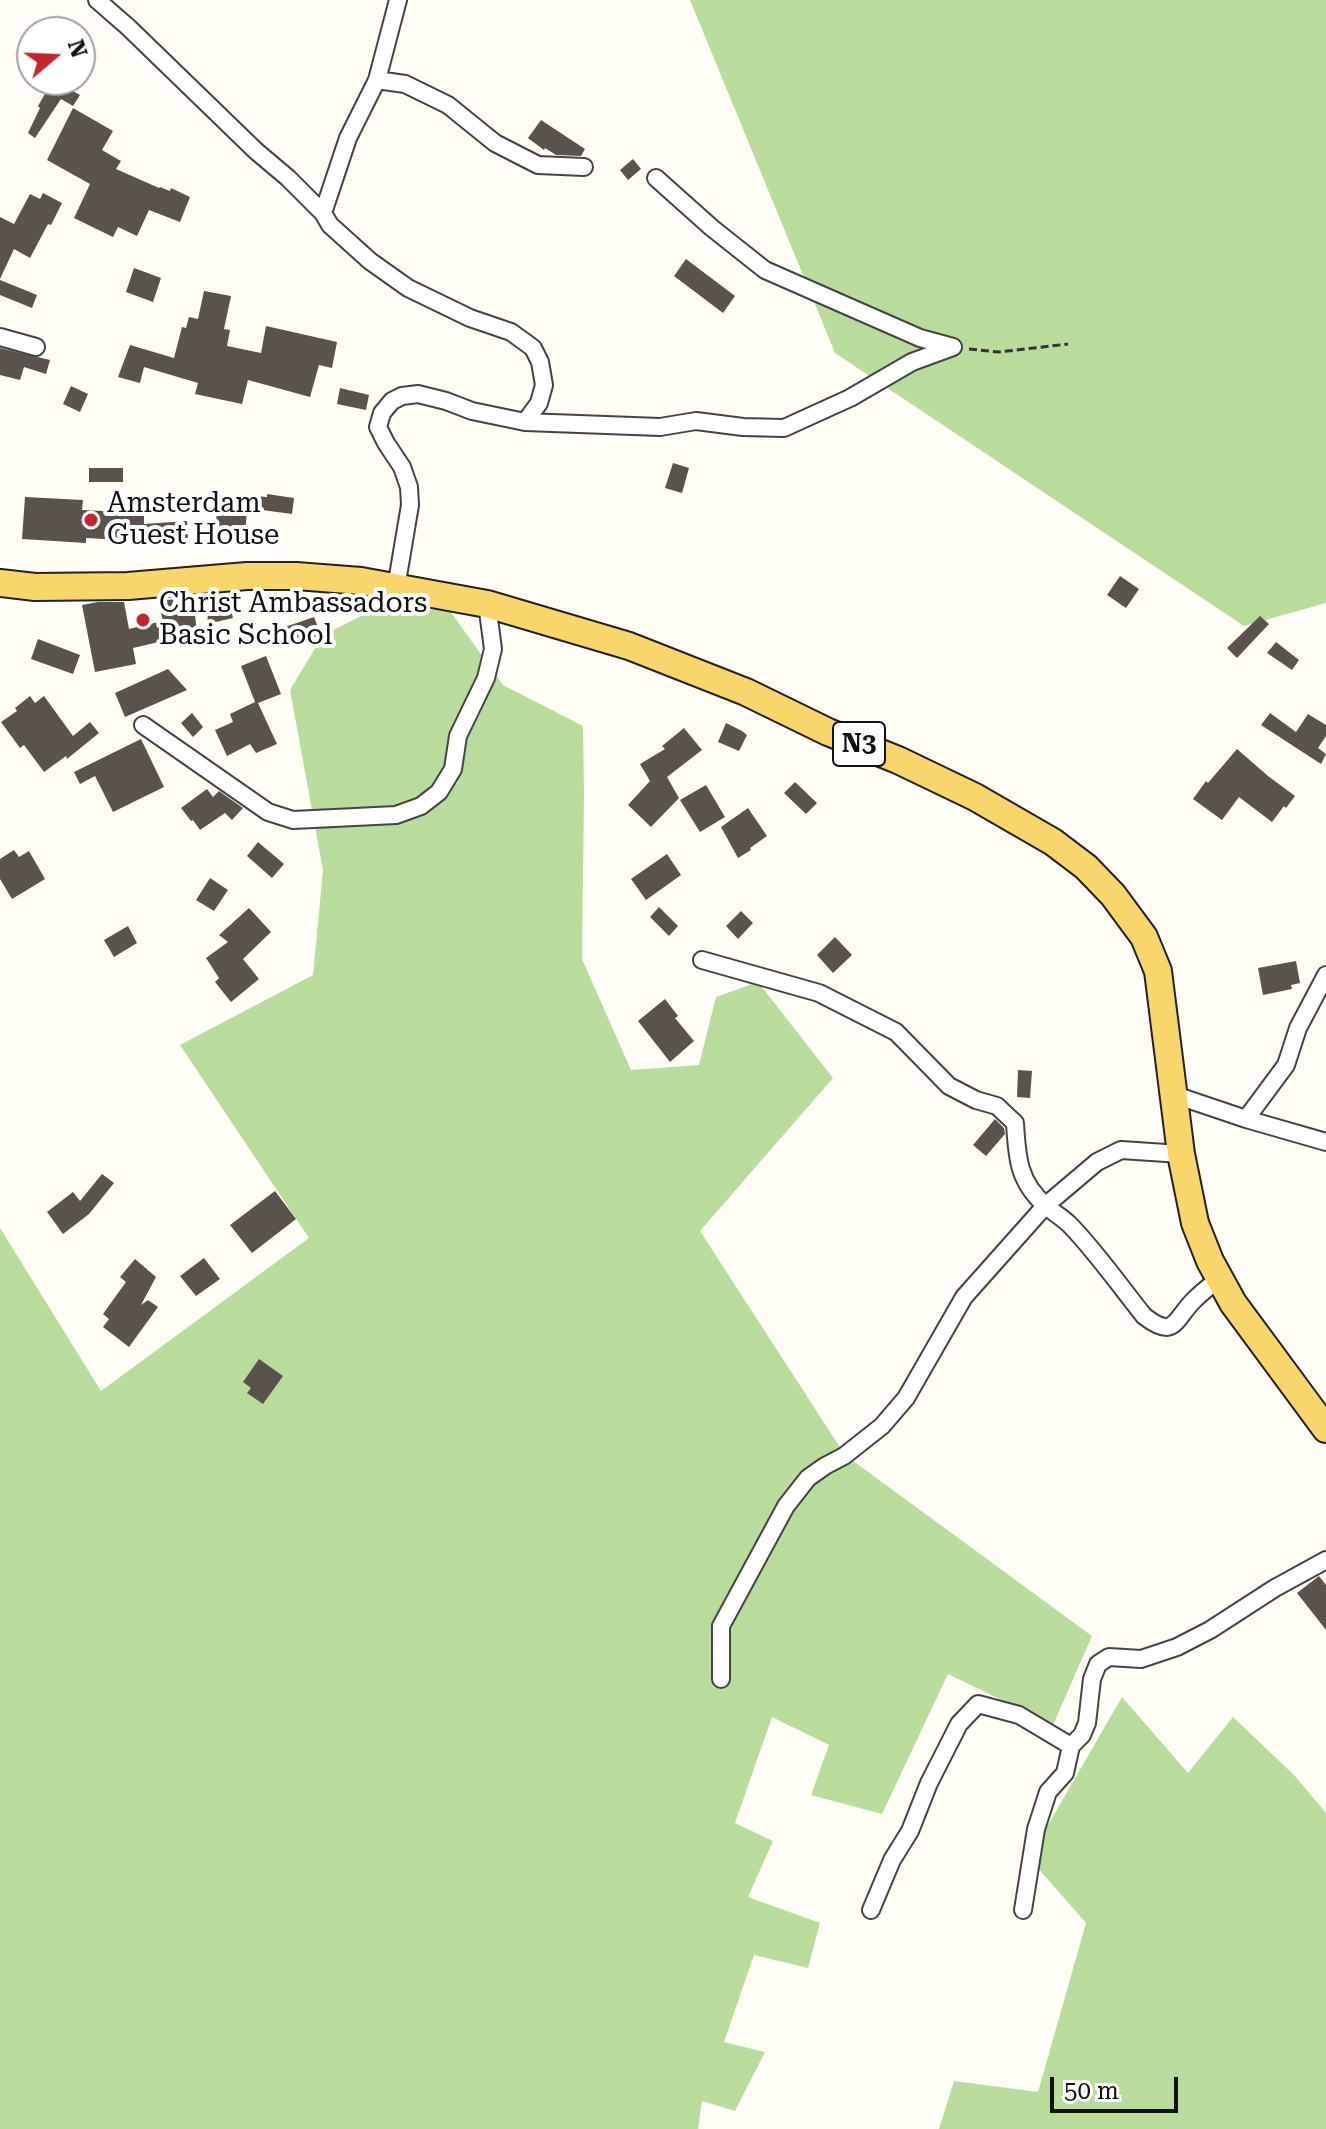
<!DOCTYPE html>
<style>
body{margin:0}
#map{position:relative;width:1326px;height:2129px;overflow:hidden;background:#fffdf5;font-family:"Roboto Serif",serif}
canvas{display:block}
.north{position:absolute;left:16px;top:16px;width:80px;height:80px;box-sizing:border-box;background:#fff;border:2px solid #a0a0a0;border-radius:50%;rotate:71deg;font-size:22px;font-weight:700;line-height:32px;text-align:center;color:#111}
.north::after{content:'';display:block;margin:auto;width:28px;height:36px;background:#c4262e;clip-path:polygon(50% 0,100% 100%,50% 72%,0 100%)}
.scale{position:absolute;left:1050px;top:2077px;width:128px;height:36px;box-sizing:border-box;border:4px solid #111;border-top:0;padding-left:10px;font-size:24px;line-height:28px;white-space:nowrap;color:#111;-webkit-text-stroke:6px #fff;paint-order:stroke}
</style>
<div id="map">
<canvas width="1326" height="2129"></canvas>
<div class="north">N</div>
<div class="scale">50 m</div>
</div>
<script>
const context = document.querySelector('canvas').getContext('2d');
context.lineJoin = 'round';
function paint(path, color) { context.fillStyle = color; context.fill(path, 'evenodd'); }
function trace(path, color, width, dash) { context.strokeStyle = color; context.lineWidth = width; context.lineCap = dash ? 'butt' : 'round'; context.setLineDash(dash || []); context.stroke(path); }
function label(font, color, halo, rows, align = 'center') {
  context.font = font + ' "Roboto Serif",serif'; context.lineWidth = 8; context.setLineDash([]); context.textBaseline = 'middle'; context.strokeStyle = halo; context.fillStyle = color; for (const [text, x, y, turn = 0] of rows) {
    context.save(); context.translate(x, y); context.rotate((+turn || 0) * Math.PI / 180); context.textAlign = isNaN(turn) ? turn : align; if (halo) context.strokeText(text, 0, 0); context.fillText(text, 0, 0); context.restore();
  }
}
paint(new Path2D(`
 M690,0H1326V603L1244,626L835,353Z
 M379,607L450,611L503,685L583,726L584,794L582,959L631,1070L699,1065L716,997L758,982L833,1078L700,1231L845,1455L1092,1636L1053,1725L948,1674L882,1814L811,1795L829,1745L772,1717L735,1823L773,1841L748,1897L820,1923L808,1968L754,1955L724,2042L765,2052L735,2111L702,2101L698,2129H0V1228L101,1391L309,1238L180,1045L313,975L323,870L290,690L323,635Z
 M1122,1697L1188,1773L1233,1717L1294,1775L1326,1813V2129H939L954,2081L1038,2092L1086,1923L1029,1858Z`), '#b9dc9c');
paint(new Path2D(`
 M53,80L80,95L73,106L61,99L35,138L28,133L40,108L38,106Z
 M73,108L113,131L102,150L121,161L116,169L159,188L160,187L170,191L171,188L190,197L180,222L149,210L137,236L118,227L113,237L74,218L90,184L47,160Z
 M541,120L585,149L581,156L556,155L545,148L544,150L528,138Z
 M633,159L641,169L628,180L620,170Z
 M43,193L62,203L51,225L48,224L30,258L14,249L0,279V217L14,224L30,194L40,199Z
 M686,259L735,296L723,313L674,276Z
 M134,268L161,278L153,302L126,292Z
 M0,280L37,295L32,308L0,295Z
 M204,291L231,296L224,329L230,330L227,346L261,353L266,326L337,342L332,368L319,365L310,397L248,380L242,404L195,394L198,383L144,367L140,383L118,377L130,345L174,358L182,327L186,328L189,317L198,319Z
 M0,348L50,360L46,374L24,367L20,380L0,375Z
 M71,386L88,394L80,412L63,404Z
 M340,388L369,395L366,410L337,404Z
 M673,463L689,468L682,493L665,488Z
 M89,468H123V482H89Z
 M225,494L267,497V494L294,498L292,514L247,508L245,536L215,534L218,499H225Z
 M25,497L83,500L82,510L144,513V524L187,521L188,539L160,542L86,538V543L22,539Z
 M1120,576L1139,589L1126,608L1107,595Z
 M227,594L233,618L207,624L210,595Z
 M193,597L197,633L133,648L136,664L95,672L82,605L98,602H124L129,629L163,621L158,601Z
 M1260,616L1269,624L1237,658L1227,648Z
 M314,617L321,635L291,645L285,627Z
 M38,639L80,655L73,674L31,659Z
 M1276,642L1299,660L1292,670L1267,653Z
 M266,656L281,694L258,703L277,744L256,753L250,744L227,756L215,730L233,722L230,714L255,702L241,666Z
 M168,669L187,690L125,717L115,693Z
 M30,696L35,703L44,696L73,736L90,722L99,733L67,759L66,756L44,772L24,745L20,748L1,722L17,711L15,708Z
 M192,713L203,727L193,737L181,723Z
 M1270,713L1296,732L1308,714L1326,725V736L1318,748L1326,754L1321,764L1261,725Z
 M726,723L742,731L747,735L739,751L718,742Z
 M684,728L702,750L667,777L679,798L651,827L628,805L650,781L640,764L665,749L662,746Z
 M141,739L164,787L113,812L95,776L80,784L74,772Z
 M1237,749L1268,776L1295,796L1286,808L1284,806L1272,822L1239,797L1222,820L1193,799L1206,781L1208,783Z
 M795,782L817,803L806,814L784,793Z
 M706,785L725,817L700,832L680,800Z
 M207,789L213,797L219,791L243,808L232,820L225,813L200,830L193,820L191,821L181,808Z
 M748,808L767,836L750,848L751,850L738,858L721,827Z
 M258,842L284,864L272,878L247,856Z
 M14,850L19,857L29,851L45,879L12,899L0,879V859Z
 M667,854L681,875L646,900L631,879Z
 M210,878L228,890L214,911L196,900Z
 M659,907L678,926L669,936L650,917Z
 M249,908L271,932L243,959L259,979L231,1002L215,982L219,978L206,958L228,942L219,935Z
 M741,911L753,923L738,939L726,926Z
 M128,926L137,943L114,957L104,940Z
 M835,937L852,955L833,973L817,955Z
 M1296,961L1300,983L1291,985L1292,989L1263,995L1258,968Z
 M665,999L678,1016L675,1018L694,1041L670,1062L638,1021Z
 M1018,1070L1032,1071L1030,1098L1017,1097Z
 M995,1119L1004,1128L1005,1134L986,1156L973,1145Z
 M102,1174L114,1183L89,1214L63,1234L47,1212L73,1192L80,1201Z
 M275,1191L296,1219L252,1253L230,1225Z
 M204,1258L220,1279L196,1296L180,1276Z
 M135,1259L156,1277L141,1305L148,1300L158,1307L129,1347L103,1327L109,1319L103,1314L126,1282L120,1277Z
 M259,1359L283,1376L263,1404L247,1393L251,1388L243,1382Z
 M1319,1576L1326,1585V1630L1297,1593Z`), '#5a524d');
const street = new Path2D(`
 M97,0L128,27L256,151L288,178L323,213L330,225L370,261L408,288L470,318L511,332L533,348L540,362L544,385L539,403L525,422
 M377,80L405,84L448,105L495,143L538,165L584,167
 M656,178L712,228L765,270L920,338L953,347
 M323,213L348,138L377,80L398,0
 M0,337L36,347
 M396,588L410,505L409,487L402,467L386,443L378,427L382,413L392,401L402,396L418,394L446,401L472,411L525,422L660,427L696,421L743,427L784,428L850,398L912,362L953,347
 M143,725L268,812L293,820L396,815L421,806L439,792L453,769L458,736L486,678L493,649L487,604
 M702,960L819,993L896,1032L949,1086L976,1100L997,1106L1015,1123C1017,1157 1018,1182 1046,1206C1054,1213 1063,1218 1070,1225C1097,1253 1120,1286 1144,1316C1175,1340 1174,1320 1194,1300C1202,1292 1211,1285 1220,1278
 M1172,1094L1246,1119L1326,1142
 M1246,1119L1286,1065L1298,1028L1326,975
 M721,1679V1626L786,1506L808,1478L825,1466L844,1456L882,1426L906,1398L964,1297L1045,1206L1097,1162L1121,1150L1181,1154
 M871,1910L892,1860L910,1831L929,1783L959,1724L978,1704L1019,1715L1071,1746
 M1023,1910L1036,1829L1048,1792L1065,1773L1071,1746L1082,1735L1087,1723L1092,1679L1098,1664L1109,1657L1141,1659L1177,1647L1210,1630L1275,1588L1326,1560`);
const primary = new Path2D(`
 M0,583L35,587L128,586L247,576H296L361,581L487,604L629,646L746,692L828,732L898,760L975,797L1053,842L1086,867L1113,895L1144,937L1158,971L1181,1154L1195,1223L1210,1261L1233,1303L1326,1429`);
trace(street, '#444', 20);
trace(primary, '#222', 30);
trace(new Path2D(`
 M969,349L999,352L1068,344`), '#333', 3, [8, 4]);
trace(street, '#fff', 16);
trace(primary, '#f9d66b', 26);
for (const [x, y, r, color] of [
 [91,520,8,"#c4262e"],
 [143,620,8,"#c4262e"]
]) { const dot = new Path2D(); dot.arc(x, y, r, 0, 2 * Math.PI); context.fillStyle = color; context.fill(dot); trace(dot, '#fff', 3); }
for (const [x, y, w] of [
 [859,744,52]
]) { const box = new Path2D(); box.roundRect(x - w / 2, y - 22, w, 44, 6); context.fillStyle = '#fff'; context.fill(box); trace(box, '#111', 2); }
label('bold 26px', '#111', null, [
 ["N3",859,744]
]);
label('28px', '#111', '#fff', [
 ["Amsterdam",107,504],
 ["Guest House",107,536],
 ["Christ Ambassadors",159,604],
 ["Basic School",159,636]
], 'left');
</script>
